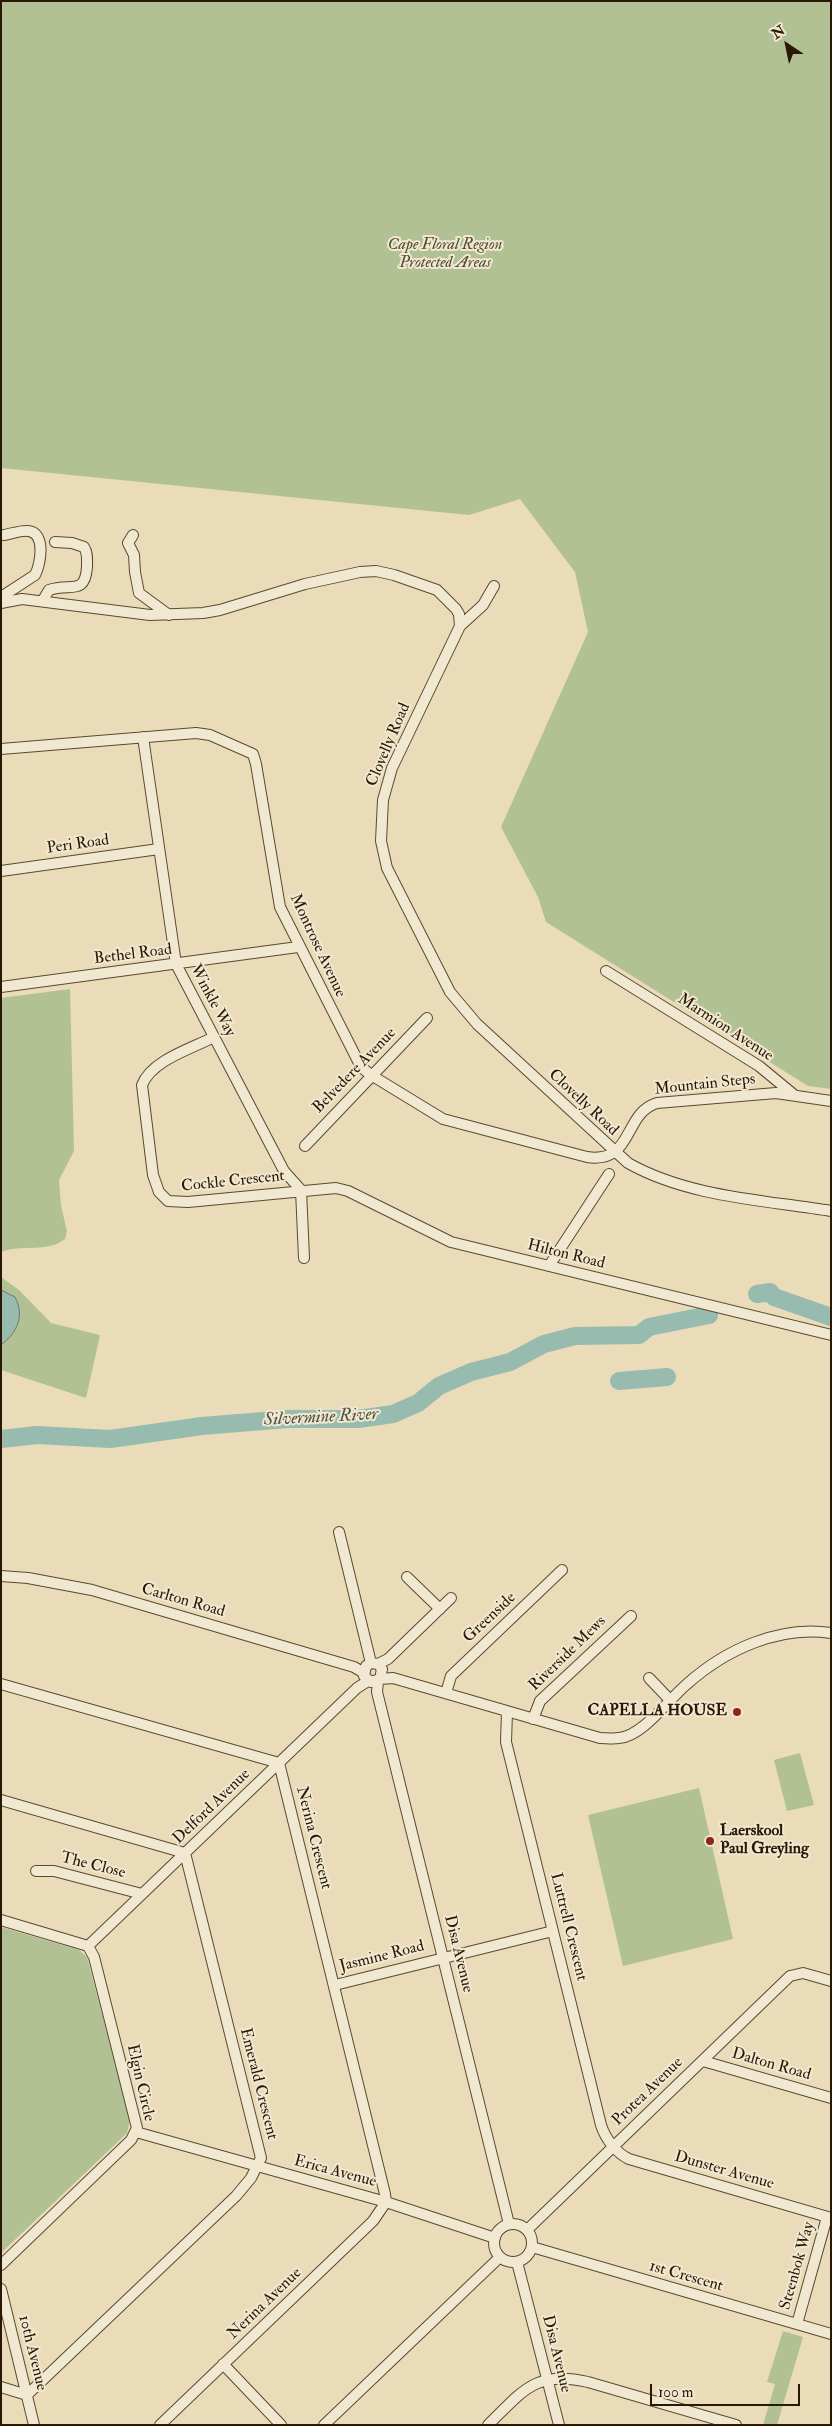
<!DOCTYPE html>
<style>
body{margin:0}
#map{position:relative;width:832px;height:2426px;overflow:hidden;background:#eadbb9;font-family:"IM FELL Double Pica",serif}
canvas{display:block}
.frame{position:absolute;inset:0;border:2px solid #2a1804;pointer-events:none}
.north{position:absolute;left:762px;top:20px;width:50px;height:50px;-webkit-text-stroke:4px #f1e8d2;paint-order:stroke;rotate:326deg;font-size:14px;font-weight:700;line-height:20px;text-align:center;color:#2a1804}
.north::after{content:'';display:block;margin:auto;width:18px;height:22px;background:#2a1804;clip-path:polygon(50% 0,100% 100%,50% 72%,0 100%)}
.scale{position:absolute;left:650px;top:2384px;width:150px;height:22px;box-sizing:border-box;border:2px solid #2a1804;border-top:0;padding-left:6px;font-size:15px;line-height:18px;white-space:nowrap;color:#2a1804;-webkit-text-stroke:4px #f1e8d2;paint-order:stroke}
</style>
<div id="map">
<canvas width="832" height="2426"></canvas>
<div class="frame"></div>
<div class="north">N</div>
<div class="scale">100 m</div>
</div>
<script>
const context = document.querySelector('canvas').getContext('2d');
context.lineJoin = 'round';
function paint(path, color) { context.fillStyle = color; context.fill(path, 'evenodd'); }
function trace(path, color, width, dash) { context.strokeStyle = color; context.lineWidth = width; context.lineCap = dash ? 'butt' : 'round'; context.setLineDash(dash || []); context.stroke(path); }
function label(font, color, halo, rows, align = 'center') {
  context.font = font + ' "IM FELL Double Pica",serif'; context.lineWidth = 4; context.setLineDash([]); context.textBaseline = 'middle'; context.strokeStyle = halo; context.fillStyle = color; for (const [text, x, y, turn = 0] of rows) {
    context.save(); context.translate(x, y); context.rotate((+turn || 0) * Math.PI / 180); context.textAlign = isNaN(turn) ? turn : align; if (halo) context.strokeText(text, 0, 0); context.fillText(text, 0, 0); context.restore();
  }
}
paint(new Path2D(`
 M1,1H831V1089L808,1086L546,922L538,897L501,827L588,632L575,572L520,499L469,515L1,468Z
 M70,989L74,1151L59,1180L61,1206L67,1231L65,1239C48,1253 21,1244 1,1252V998Z
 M1,1277L19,1290L51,1323L100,1335L86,1398L1,1370Z
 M800,1753L814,1805L787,1811L774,1760Z
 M699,1788L733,1939L623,1966L588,1815Z
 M1,1927L79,1950L87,1957L130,2120L127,2133L1,2253Z
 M783,2331L803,2337L777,2425H763L775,2384L767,2382Z`), '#b1c194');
const water = new Path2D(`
 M1,1290L15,1297C25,1316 17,1333 1,1345Z`);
paint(water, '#98bbaf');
trace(water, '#6c7a6b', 1);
trace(new Path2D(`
 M757,1294L770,1292L774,1297L831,1317
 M619,1381L667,1377
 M1,1439L37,1435L110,1439L202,1426L288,1419H358L393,1414L418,1403L439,1386L471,1372L510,1362L544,1344L575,1336L639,1335L649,1327L709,1315`), '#98bbaf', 18);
const street = new Path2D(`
 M133,535L128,543L134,555L135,572L139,593L169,615
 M1,597L35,575C41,564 46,532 28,531C21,530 11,534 4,535
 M43,600L49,590C69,582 85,597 87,567C87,560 88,553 84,547L72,543L55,542
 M1,603L22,599L150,615L203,613L220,610L305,584L360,572L376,571L394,575L437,590L456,609L459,614L460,626L392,768L383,800L381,841L387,868L450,992L477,1024L628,1163C688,1197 764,1200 831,1211
 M460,626L483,605L494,586
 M143,737L176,964L284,1171L301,1190L304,1258
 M1,749L196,733L210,735L253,754L256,764L280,907L361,1067L371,1075L443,1119L587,1157C634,1164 623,1113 657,1103L776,1093L831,1101
 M1,871L159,849
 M606,971L759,1066L793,1094
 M1,987L298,947
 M214,1037C191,1049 152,1060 142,1085L153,1175L159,1192L168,1201L188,1202L336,1188L348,1191L451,1242L831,1335
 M305,1146L427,1018
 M549,1266L609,1174
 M339,1532L371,1663
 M1,1576L28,1578L92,1590L354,1667L364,1673
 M407,1577L440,1609
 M378,1664L388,1659L451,1598
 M649,1678L670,1700
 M380,1679L382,1669L378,1664L371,1663L366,1666L364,1676L371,1682L380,1679L393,1678L600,1738C606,1738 613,1739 619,1738C643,1736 669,1699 687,1684C725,1650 779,1625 831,1633
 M378,1681L377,1692L509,2224
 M1,1684L279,1763L385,2194L386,2202L373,2221L160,2425
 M446,1693L451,1676L562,1570
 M507,1712L506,1742L601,2125C605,2138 616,2153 629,2159L831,2218
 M533,1719L540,1701L631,1616
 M1,1800L185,1853L261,2158L251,2178L236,2196L27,2395
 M36,1871H54L142,1894
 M1,1920L88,1946L94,1957L137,2128L131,2140L1,2265
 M88,1946L357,1688L368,1681
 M335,1985L553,1931
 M703,2061L831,2098
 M136,2132L386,2202L495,2238
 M494 2243a19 19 0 1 1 38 0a19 19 0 1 1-38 0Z
 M527,2230L790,1976L803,1973L831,1981
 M532,2247L831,2334
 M517,2262L559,2425
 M1,2289L34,2425
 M797,2324L827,2217
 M223,2364L281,2425
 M1,2387L27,2395
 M324,2425L500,2257
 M488,2425C523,2391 535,2370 588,2382L736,2425`);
trace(street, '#5a4931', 12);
trace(street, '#f1e8d2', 10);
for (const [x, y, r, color] of [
 [737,1712,5,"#8f2418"],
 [710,1841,5,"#8f2418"]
]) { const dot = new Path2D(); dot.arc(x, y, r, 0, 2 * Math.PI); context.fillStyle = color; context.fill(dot); trace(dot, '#f1e8d2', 2); }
label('italic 16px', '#524b2f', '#f1e8d2', [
 ["Cape Floral Region",445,246],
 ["Protected Areas",445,264]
]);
label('16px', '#2a1804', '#f1e8d2', [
 ["Clovelly Road",389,745,-67],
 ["Peri Road",78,845,-8],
 ["Montrose Avenue",317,946,65],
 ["Bethel Road",133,955,-7],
 ["Winkle Way",212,1001,62],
 ["Marmion Avenue",725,1028,33],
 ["Belvedere Avenue",355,1071,-46],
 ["Mountain Steps",705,1085,-6],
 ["Clovelly Road",583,1103,43],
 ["Cockle Crescent",233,1182,-6],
 ["Hilton Road",566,1255,14],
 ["Carlton Road",183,1601,16],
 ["Greenside",490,1618,-43],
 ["Riverside Mews",568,1654,-44],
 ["Delford Avenue",212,1807,-44],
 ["Nerina Crescent",313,1838,76],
 ["The Close",93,1866,14],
 ["Luttrell Crescent",568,1927,76],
 ["Disa Avenue",458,1954,76],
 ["Jasmine Road",382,1957,-14],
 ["Dalton Road",771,2065,16],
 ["Elgin Circle",140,2083,77],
 ["Emerald Crescent",258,2084,76],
 ["Protea Avenue",648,2092,-44],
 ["Dunster Avenue",724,2171,16],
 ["Erica Avenue",335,2172,15],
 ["Steenbok Way",798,2266,-74],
 ["1st Crescent",686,2277,16],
 ["Nerina Avenue",265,2304,-44],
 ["10th Avenue",32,2353,76],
 ["Disa Avenue",556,2354,76]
]);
label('bold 16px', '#2a1804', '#f1e8d2', [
 ["CAPELLA HOUSE",727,1712],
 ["Laerskool",720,1832,"left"],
 ["Paul Greyling",720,1850,"left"]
], 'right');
label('italic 18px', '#505140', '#f1e8d2', [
 ["Silvermine River",321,1418,-3]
]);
</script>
